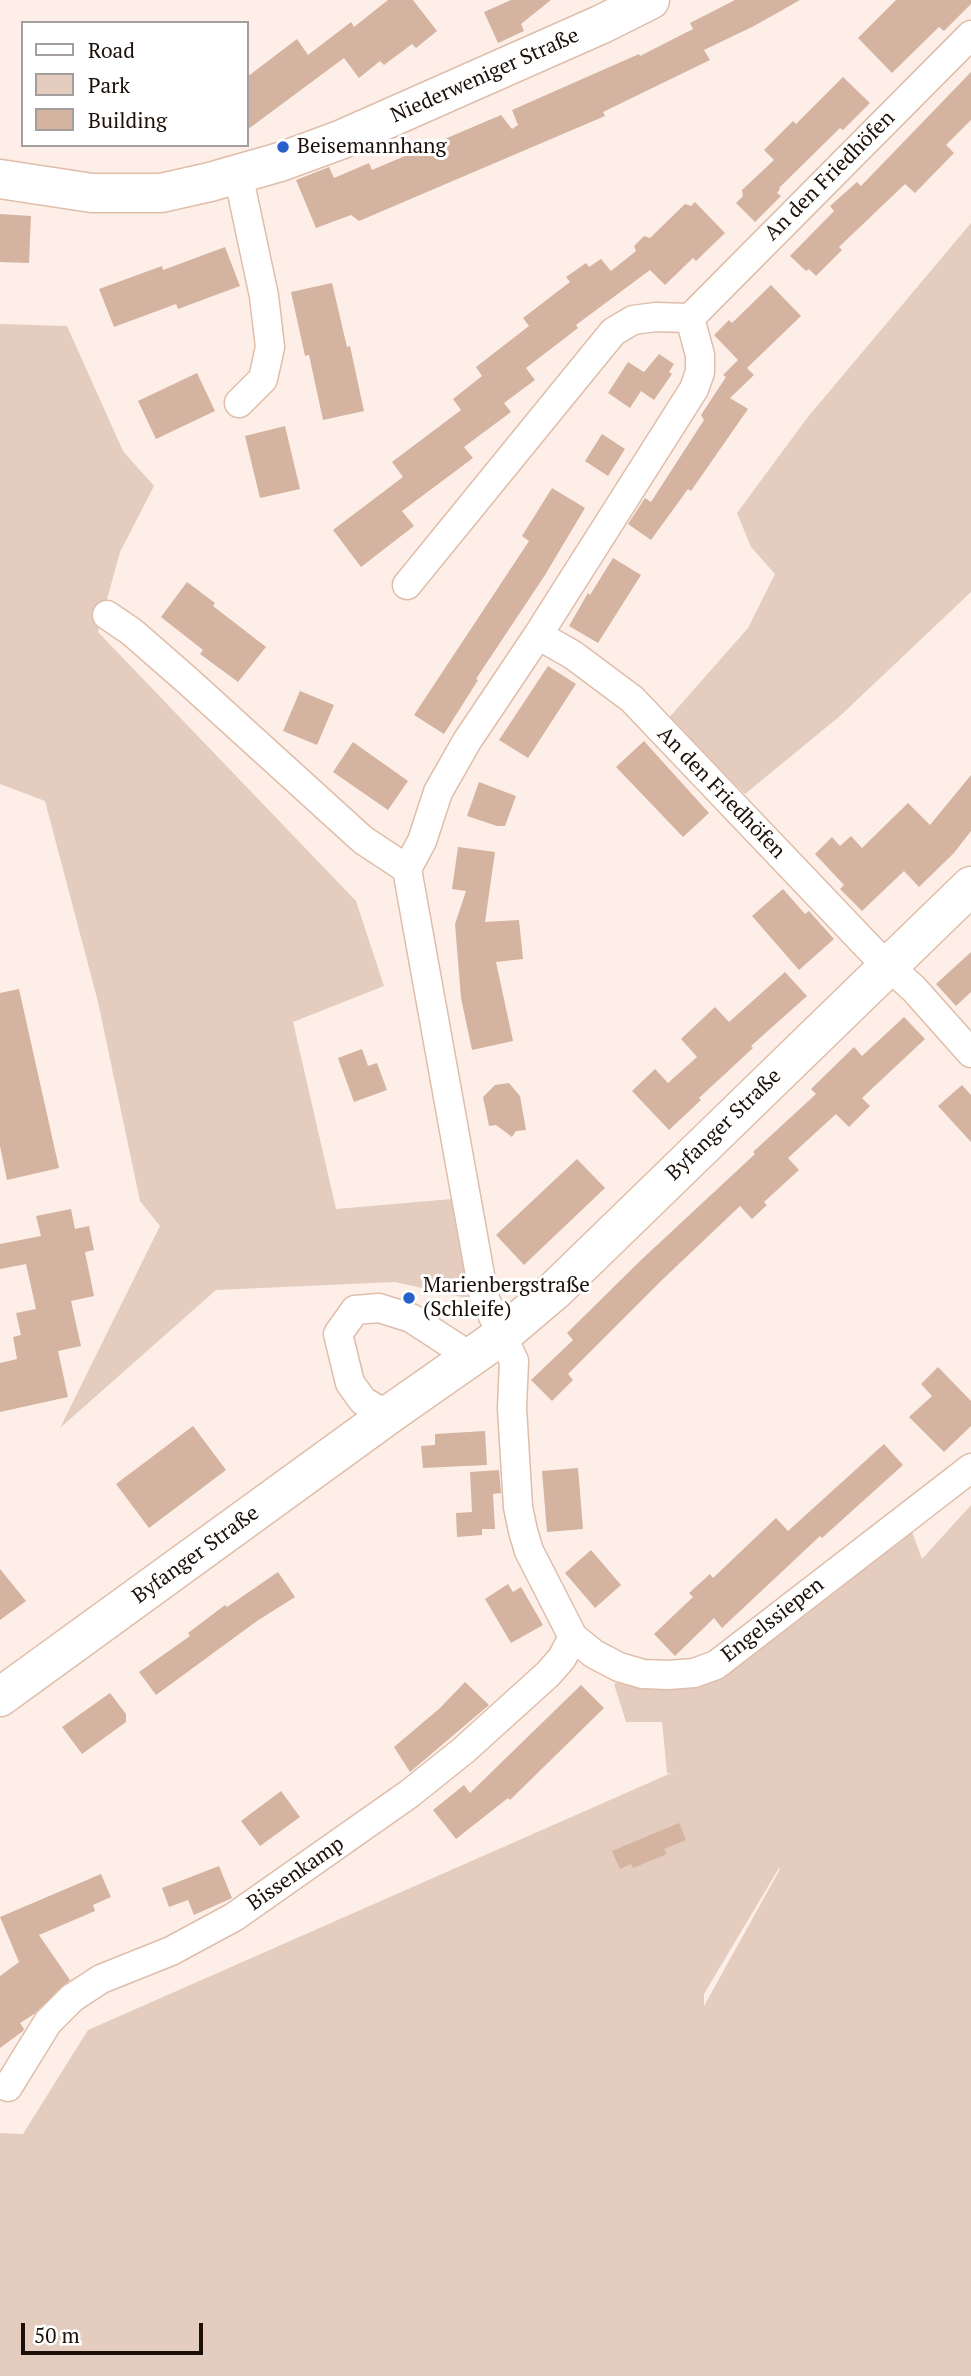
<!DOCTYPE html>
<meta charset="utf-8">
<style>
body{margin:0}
#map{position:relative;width:971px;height:2376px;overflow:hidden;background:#fdefe7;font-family:"PT Serif",serif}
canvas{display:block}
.legend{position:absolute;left:21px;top:21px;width:228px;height:126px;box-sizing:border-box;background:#fff;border:2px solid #a49f9d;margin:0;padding:9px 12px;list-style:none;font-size:21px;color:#1c1009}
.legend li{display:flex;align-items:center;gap:14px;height:35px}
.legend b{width:35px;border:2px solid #a49f9d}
.scale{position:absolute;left:21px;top:2323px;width:182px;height:32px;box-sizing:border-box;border:4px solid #1c1009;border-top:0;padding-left:9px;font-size:21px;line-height:24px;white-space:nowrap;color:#1c1009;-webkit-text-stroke:5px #fff;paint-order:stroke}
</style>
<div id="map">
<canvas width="971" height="2376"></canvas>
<ul class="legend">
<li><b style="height:9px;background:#fff"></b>Road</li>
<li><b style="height:19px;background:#e4ccbf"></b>Park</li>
<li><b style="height:19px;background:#d4b3a0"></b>Building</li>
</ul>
<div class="scale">50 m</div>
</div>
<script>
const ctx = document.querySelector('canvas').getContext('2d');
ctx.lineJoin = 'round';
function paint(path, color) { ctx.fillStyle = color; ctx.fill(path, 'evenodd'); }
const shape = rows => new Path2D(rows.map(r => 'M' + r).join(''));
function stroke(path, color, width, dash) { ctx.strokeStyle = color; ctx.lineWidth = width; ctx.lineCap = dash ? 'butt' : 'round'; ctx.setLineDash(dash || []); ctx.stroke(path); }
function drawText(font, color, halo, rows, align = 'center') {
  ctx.font = font + ' "PT Serif",serif'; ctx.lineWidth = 6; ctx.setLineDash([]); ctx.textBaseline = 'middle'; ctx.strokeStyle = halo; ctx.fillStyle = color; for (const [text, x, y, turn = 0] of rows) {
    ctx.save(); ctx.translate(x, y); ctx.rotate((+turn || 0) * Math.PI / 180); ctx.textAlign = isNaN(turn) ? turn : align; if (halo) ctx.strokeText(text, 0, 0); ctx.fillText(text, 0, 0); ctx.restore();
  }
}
const green = shape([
 [971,223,971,592,840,716,745,794,667,720,748,628,775,574,751,547,737,513,807,418],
 [0,324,67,326,123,451,154,486,120,552,98,632,356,901,384,986,293,1022,336,1209,452,1199,471,1299,395,1282,216,1290,60,1428,160,1226,140,1201,98,1002,45,801,0,784],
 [971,1505,971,2376,0,2376,0,2133,23,2134,88,2030,669,1774,676,1775,667,1773,662,1722,626,1722,614,1684,633,1676,725,1665,910,1526,922,1559],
 [779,1868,780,1869,704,2006,704,1994]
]);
const building = shape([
 [388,0,413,0,437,31,416,48,412,44,384,65,380,61,359,78,344,58,247,130,247,77,297,39,308,55,351,22,354,27],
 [511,0,551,0,521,24,524,31,498,43,484,12],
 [735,0,800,0,754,26,704,50,710,60,603,112,605,116,359,221,351,215,316,228,296,180,329,167,334,178,369,163,372,170,501,115,512,129,518,125,512,110,639,54,640,56,693,29,690,23],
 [896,0,971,0,971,4,944,31,939,27,892,73,858,38],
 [971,72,971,120,946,145,954,153,915,193,905,184,839,247,842,250,816,276,809,269,806,271,790,256,834,211,830,206,857,182,861,186],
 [843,77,870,103,843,130,840,128,779,188,780,189,777,193,781,196,755,222,736,203,743,196,742,190,774,160,764,150,793,121,796,124],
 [695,202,725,233,696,261,693,258,665,285,650,270,576,325,578,328,526,368,535,380,504,403,511,412,464,447,473,458,402,511,414,526,361,567,333,530,403,477,392,462,461,410,453,399,482,376,476,367,529,326,523,318,570,282,566,277,586,263,589,267,601,259,611,271,636,251,634,246,644,236,650,238,685,204,691,206],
 [0,214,31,216,29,263,0,262],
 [225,247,240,286,178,309,176,304,114,327,99,289,162,266,163,270],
 [332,283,347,347,350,346,364,411,323,420,309,355,305,356,291,292],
 [771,285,801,316,747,368,754,375,730,398,748,409,691,491,688,489,651,540,628,524,645,498,651,502,704,420,701,415,726,377,723,375,738,360,714,335,729,320,732,323],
 [659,354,674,364,669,372,672,374,654,400,641,391,630,408,608,393,628,362,644,372],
 [197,373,215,411,156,439,138,401],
 [285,426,300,489,260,498,245,436],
 [602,434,625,449,608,476,585,461],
 [552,488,585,508,545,575,476,679,478,680,444,734,414,715,529,541,522,536],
 [613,558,641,575,598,643,569,626,588,593,590,595],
 [187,582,215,603,213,606,266,647,238,682,200,654,203,650,161,617],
 [548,666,576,684,528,758,499,740],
 [300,691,334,705,317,745,283,731],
 [644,741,709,813,683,837,616,767],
 [353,742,408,781,388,810,333,772],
 [971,775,971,831,954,853,919,887,904,871,862,911,840,889,844,885,815,854,832,837,840,846,851,836,862,848,908,803,930,825],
 [479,782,516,796,505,826,497,826,467,816],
 [458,847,495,852,485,922,519,920,523,959,496,962,513,1041,472,1050,461,998,455,924,466,891,452,889],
 [783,889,805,914,809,911,834,939,799,970,752,916],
 [971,952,971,992,956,1006,936,984],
 [785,972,807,996,751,1046,753,1048,699,1098,701,1100,669,1130,632,1091,655,1069,668,1083,697,1057,681,1039,715,1007,729,1022],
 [19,989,59,1168,7,1180,0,1146,0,993],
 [904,1017,925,1039,862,1098,870,1106,849,1127,836,1114,788,1158,799,1170,764,1202,767,1205,752,1219,740,1206,662,1280,568,1374,573,1380,552,1401,531,1380,573,1340,567,1333,641,1260,755,1154,753,1152,816,1094,811,1089,854,1047,862,1056],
 [362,1049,368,1066,377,1063,387,1090,354,1102,338,1058],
 [509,1083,520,1096,526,1130,516,1131,512,1137,496,1125,489,1126,483,1097,495,1085],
 [962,1085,971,1095,971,1142,938,1106],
 [577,1159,605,1188,524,1265,496,1235],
 [71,1209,75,1229,89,1226,94,1250,85,1252,94,1296,71,1301,81,1346,58,1351,68,1397,0,1412,0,1363,17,1359,13,1337,21,1335,16,1313,36,1309,26,1264,0,1269,0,1244,41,1236,36,1216],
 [938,1367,971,1401,971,1426,944,1452,909,1417,932,1396,921,1384],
 [193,1426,226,1470,149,1528,116,1484],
 [485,1431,487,1465,423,1468,421,1446,435,1445,435,1434],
 [884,1444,903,1465,822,1538,820,1536,722,1628,714,1618,675,1656,654,1634,693,1597,689,1593,710,1574,713,1578,776,1518,788,1531],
 [578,1468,583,1529,547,1532,542,1471],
 [499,1470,501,1493,493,1494,495,1529,482,1529,482,1535,457,1537,456,1513,472,1512,470,1472],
 [591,1550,621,1585,595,1608,565,1573],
 [0,1569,26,1601,0,1620],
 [278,1572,295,1597,257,1621,156,1695,139,1672,190,1636,188,1633,225,1605,227,1607],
 [508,1584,513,1592,521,1587,543,1625,511,1643,485,1599],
 [465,1682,489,1705,410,1772,394,1747,440,1708],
 [581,1685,604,1708,510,1800,508,1798,456,1839,433,1810,464,1785,470,1793],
 [110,1693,126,1714,126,1722,82,1754,62,1727],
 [281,1791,300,1817,260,1846,241,1821],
 [679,1823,686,1840,664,1849,667,1854,633,1868,631,1864,620,1869,612,1851],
 [219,1866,232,1898,194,1915,188,1900,169,1907,162,1888],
 [101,1874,111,1897,93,1905,95,1911,39,1935,70,1980,34,2014,20,2023,24,2029,23,2031,0,2048,0,1976,19,1962,0,1917]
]);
const street = shape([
 [971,35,690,318,700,355,700,372,694,389,538,635,467,741,438,792,422,841,407,869,484,1297,514,1361,512,1408,518,1507,523,1531,529,1551,573,1637,594,1654,619,1667,643,1674,668,1675,694,1673,716,1665,971,1468],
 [238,174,264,296,270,347,263,379,239,403],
 [407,585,613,332,633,320,656,317,690,318],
 [107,615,132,632,188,681,363,840,407,869],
 [538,635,573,655,632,699,873,952,914,989,971,1053],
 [391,1413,375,1408,363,1401,350,1383,338,1334,355,1310,379,1308,411,1318,471,1357],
 [8,2087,48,2022,72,1998,101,1979,171,1951,234,1917,409,1794,464,1750,548,1674,562,1658,573,1637]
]);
const secondary = shape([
 [0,179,92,193,161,193,210,182,280,162,340,140,602,24,650,0],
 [0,1697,391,1413,501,1336,554,1291,971,886]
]);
const markers = [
 [283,147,7,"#2760cd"],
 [409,1298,7,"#2760cd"]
];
const streetNames = [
 ["Niederweniger Straße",485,76,-24],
 ["An den Friedhöfen",830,176,-45],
 ["An den Friedhöfen",721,793,46],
 ["Byfanger Straße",724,1125,-44],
 ["Byfanger Straße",196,1555,-36],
 ["Engelssiepen",773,1620,-38],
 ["Bissenkamp",296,1874,-35]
];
const poiNames = [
 ["Beisemannhang",297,147],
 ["Marienbergstraße",423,1286],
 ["(Schleife)",423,1310]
];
paint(green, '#e4ccbf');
paint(building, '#d4b3a0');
stroke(street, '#dfbdaa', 31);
stroke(secondary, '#dfbdaa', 41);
stroke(street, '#fff', 28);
stroke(secondary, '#fff', 38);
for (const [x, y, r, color] of markers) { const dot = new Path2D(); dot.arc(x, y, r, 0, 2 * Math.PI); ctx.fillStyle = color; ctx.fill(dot); stroke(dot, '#fff', 2.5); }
drawText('21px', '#1c1009', '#fff', streetNames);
drawText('21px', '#1c1009', '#fff', poiNames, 'left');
</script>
